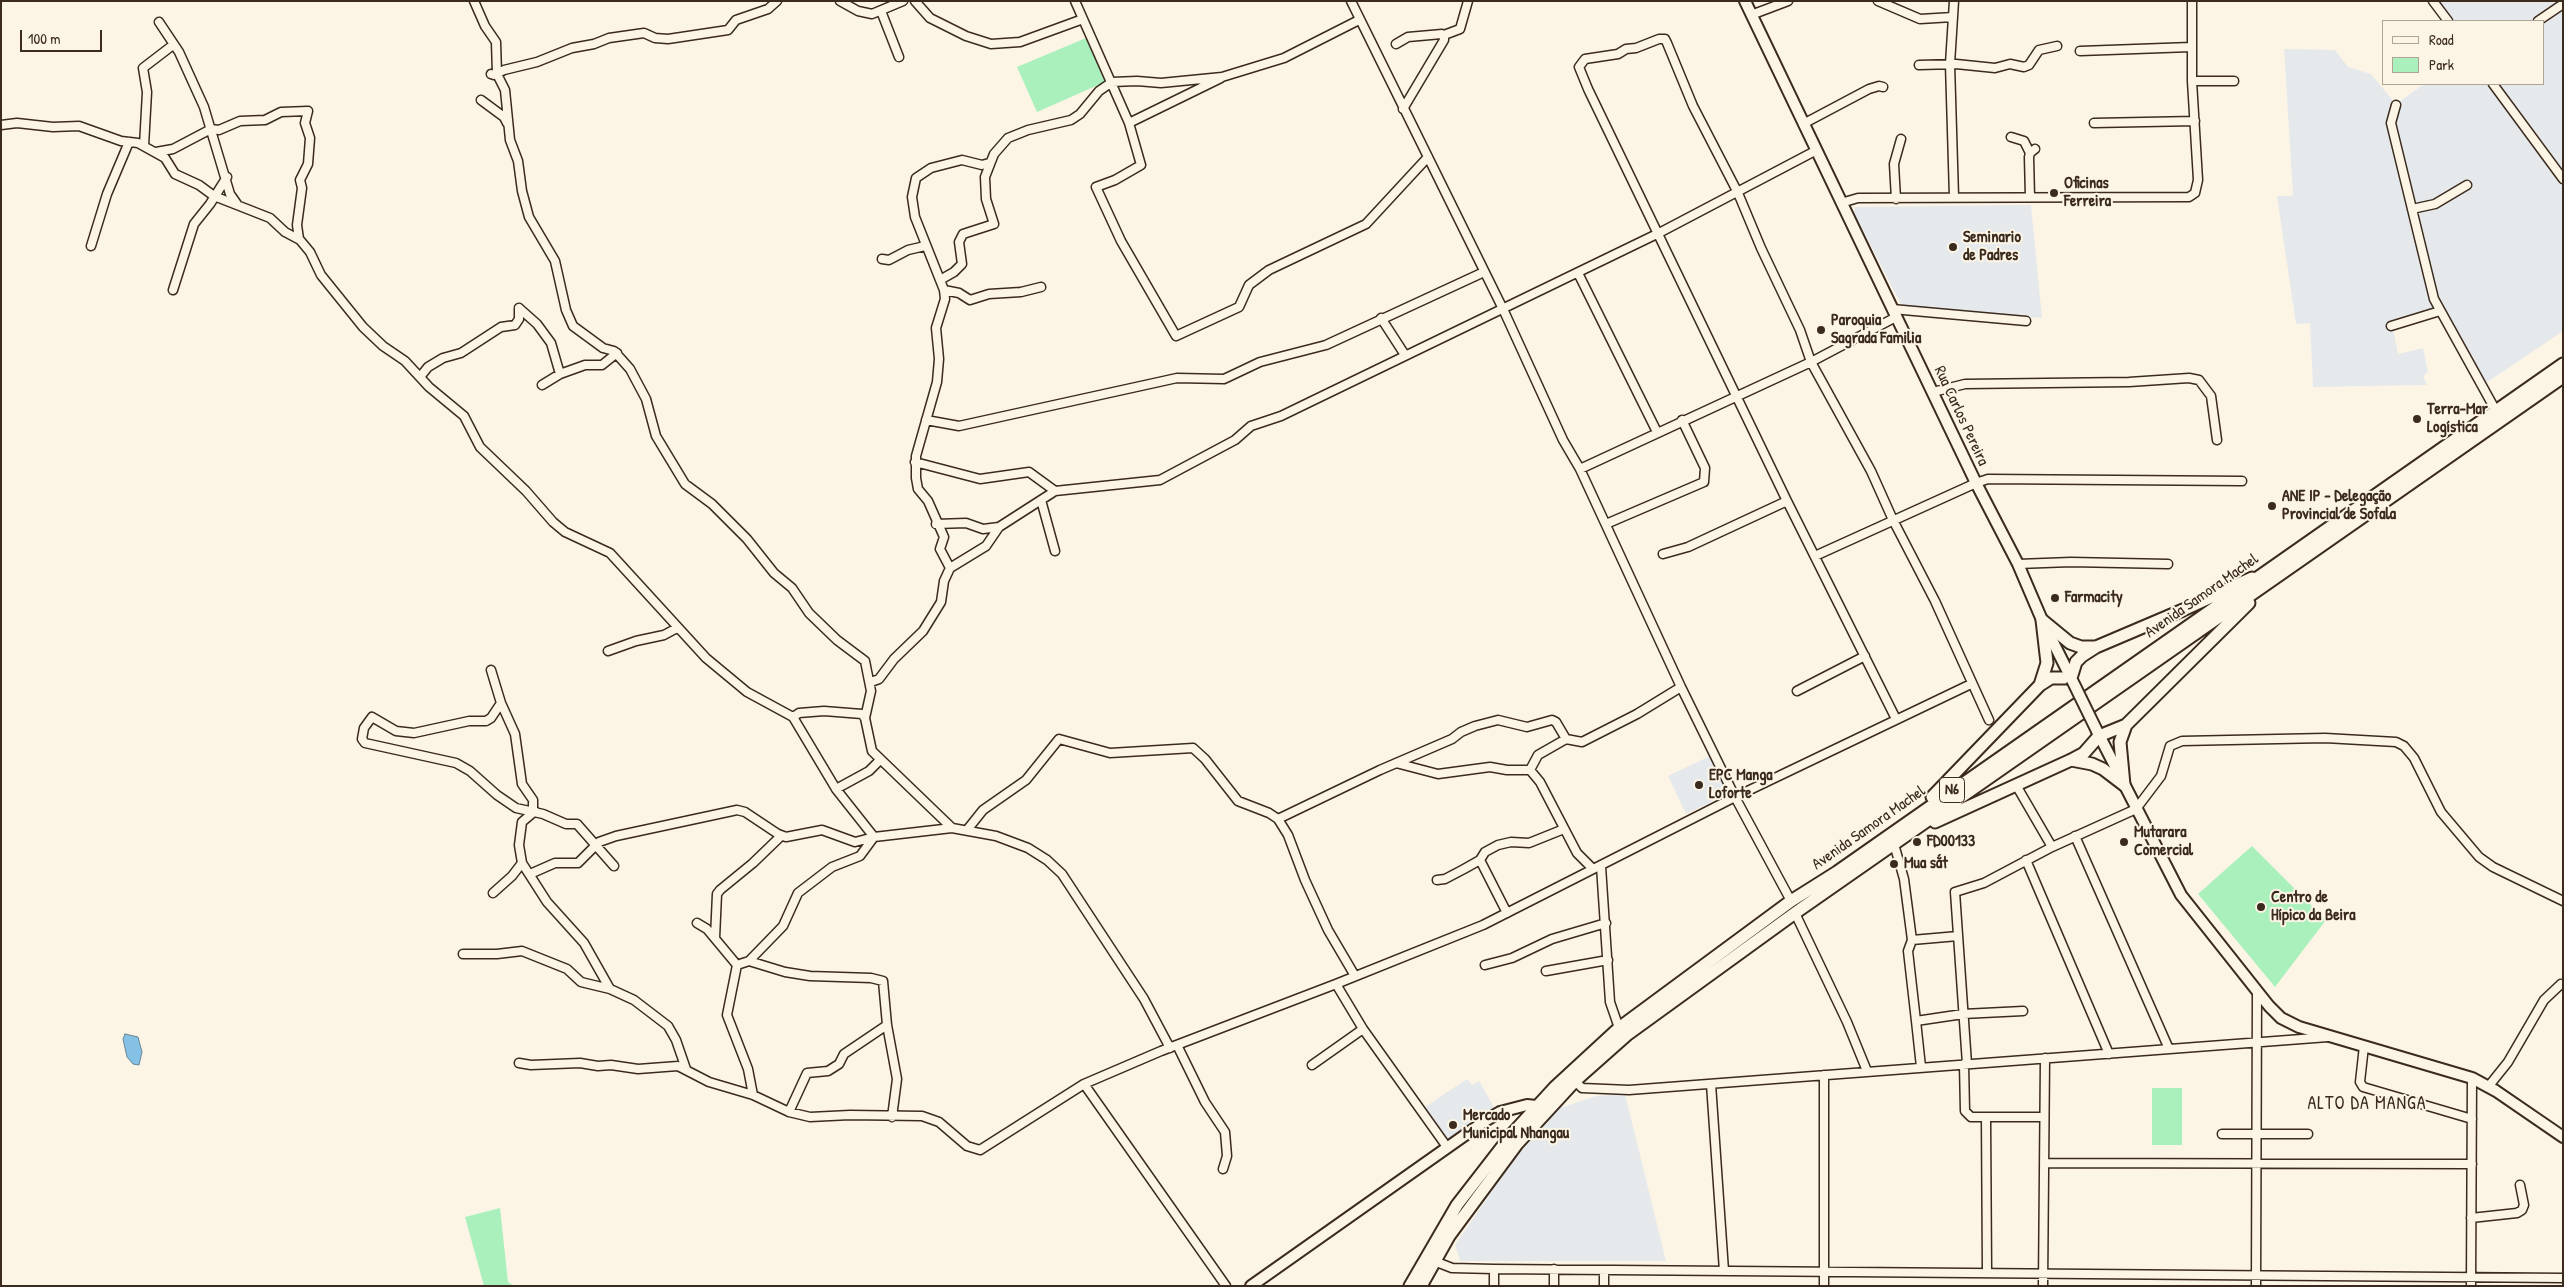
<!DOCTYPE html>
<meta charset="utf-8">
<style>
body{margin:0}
#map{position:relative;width:2564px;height:1287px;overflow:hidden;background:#fcf5e5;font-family:"Patrick Hand",sans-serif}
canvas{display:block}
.frame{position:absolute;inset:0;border:2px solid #3b2a1e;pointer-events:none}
.legend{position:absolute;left:2382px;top:20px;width:162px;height:65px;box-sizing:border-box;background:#fcf5e5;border:1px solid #afa495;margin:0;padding:6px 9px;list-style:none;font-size:15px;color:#3b2a1e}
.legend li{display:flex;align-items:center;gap:10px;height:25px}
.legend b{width:25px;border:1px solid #afa495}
.scale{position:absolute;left:20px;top:30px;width:82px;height:22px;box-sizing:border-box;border:2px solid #3b2a1e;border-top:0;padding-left:6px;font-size:15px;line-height:18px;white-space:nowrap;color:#3b2a1e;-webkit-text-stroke:4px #fcf5e5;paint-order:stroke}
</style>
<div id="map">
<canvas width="2564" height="1287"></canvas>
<div class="frame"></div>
<ul class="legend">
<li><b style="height:6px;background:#fcf5e5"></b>Road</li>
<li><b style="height:14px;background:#aaf0bc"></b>Park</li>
</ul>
<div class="scale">100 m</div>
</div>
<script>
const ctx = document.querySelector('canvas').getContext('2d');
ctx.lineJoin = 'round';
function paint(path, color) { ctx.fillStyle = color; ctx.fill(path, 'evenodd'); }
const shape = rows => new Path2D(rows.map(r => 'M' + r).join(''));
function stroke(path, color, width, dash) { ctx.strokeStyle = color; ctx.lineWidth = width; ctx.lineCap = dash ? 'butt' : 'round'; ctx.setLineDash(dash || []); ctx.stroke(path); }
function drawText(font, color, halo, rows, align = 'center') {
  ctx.font = font + ' "Patrick Hand",sans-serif'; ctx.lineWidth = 4; ctx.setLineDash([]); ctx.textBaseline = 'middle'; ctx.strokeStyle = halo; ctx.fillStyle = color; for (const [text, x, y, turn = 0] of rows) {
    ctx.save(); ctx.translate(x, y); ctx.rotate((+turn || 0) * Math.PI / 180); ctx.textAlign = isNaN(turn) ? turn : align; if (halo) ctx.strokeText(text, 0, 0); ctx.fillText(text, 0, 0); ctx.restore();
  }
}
const built = shape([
 [2427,1,2563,1,2563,331,2486,383,2443,309,2392,323,2398,354,2423,348,2428,372,2423,376,2427,385,2313,387,2310,323,2296,324,2277,196,2293,196,2284,49,2335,50,2348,67,2371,74,2396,104,2424,84,2543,84,2543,21,2442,21],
 [2031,205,2042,318,1903,308,1854,213,1855,207],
 [1712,755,1730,793,1686,814,1668,776],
 [1467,1079,1472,1085,1479,1081,1495,1109,1446,1142,1425,1107],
 [1625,1094,1666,1261,1460,1261,1455,1245,1513,1160,1560,1108,1596,1096]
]);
const green = shape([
 [1086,38,1105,82,1037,112,1017,67],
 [2252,846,2326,920,2275,987,2198,894],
 [2152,1088,2182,1088,2182,1145,2152,1145],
 [500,1208,508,1282,514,1286,484,1286,465,1217]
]);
const water = shape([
 [125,1034,138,1037,142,1052,139,1065,133,1064,127,1057,123,1039,125,1034]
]);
const minor = shape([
 [474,1,485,26,496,42,497,74,505,90,510,140,518,161,522,191,529,217,555,261,566,310,573,326,603,348,614,351,630,369,646,399,656,436,685,484,712,504,747,539,774,573,792,588,809,613,837,640,865,661,871,691,865,718],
 [840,1,858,11,872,14,903,1],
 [915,1,930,18,966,36,991,44,1020,42,1083,19],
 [1075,1,1129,123,1221,78],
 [1351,1,1503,309,1563,440,1580,469,1681,687,1735,797,1791,901],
 [1878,1,1920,19,1953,17],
 [1954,1,1950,64,1954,197],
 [2433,1,2448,21],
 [881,11,899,57],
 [1751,15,1788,1],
 [2538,21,2563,4],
 [159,22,179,52,204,107,230,194,237,204],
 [1444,35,1460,29,1468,1],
 [1396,44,1408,37,1442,34,1444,35,1444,40,1403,109],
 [2080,51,2191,47],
 [1919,65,1956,64,1995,68,2010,64,2024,67,2029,65,2039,50,2057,46],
 [491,74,494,75,504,70,537,62,572,48,594,44,609,38,644,33,655,38,668,39,728,30,736,20,768,9,777,1],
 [2192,81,2234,81],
 [2493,84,2563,179],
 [481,100,504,117,507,123],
 [2396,105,2391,123,2434,299,2496,411],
 [1129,123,1141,165,1115,180,1096,187,1121,241,1176,336,1239,307,1249,285,1269,270,1366,224,1428,157],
 [2094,123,2195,121],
 [1803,124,1869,89,1879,86,1883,87],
 [1,125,17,123,53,127,79,126,121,141,138,143,165,158,175,174,199,185,214,196,270,218,285,232,300,240,310,252,321,275,363,327,383,346,405,361,429,387,464,416,480,447,526,491,553,522,565,532,610,553,706,658,747,692,793,717,836,789,874,837],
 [2011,137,2024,141,2030,153],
 [144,146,147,92,143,68,173,45],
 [156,152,173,149,211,129,219,130,240,121,265,120,281,112,308,111,305,123,310,138,308,164,300,180,302,188,297,225,299,239],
 [2030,197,2029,157,2030,153,2035,149],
 [1896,199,1894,164,1901,139],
 [1841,203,1858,198,2189,197,2195,193,2198,180,2192,81,2192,1],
 [2412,209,2435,204,2467,185],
 [91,246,107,194,129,142],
 [882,259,889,260,908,250,925,246],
 [1578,273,1657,432],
 [940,280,954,272,962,264,959,242,963,234,994,224,986,199,985,177,994,154,1008,138,1028,130,1071,120,1080,114,1099,91,1112,82,1137,81,1161,83,1222,77,1284,58,1359,20],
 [173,290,194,224,210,204,227,177],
 [944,290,959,293,970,300,989,294,1021,292,1041,287],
 [519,308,537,324,551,343,560,374],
 [1892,309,2026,321],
 [1381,318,1405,355],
 [2391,326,2440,311],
 [420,377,428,367,443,358,461,353,501,327,515,325,519,319,519,308],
 [542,385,560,374,585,365,602,365,617,353],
 [1933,392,1965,384,2129,382,2189,378,2199,380,2211,396,2217,440],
 [926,420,959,426,1177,378,1224,379,1260,362,1326,345,1484,272],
 [915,462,980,479,1029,472,1055,491],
 [1580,469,1811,362,1896,317],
 [1041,500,1055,551],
 [936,524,966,523,983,529,999,527],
 [1606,524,1704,482,1705,468,1682,420],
 [1663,554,1688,547,1787,501],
 [1815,556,1976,483,1988,479,2242,481],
 [2018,564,2071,562,2168,564],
 [950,568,940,549,944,537,928,501,918,489,916,478,916,456,937,382,939,359,936,328,945,299,944,290,915,217,912,197,916,178,931,168,962,160,982,165,989,163],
 [608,651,636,641,664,635,677,628],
 [491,670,501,703,515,734,522,784,533,800,533,811],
 [871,682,879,679,894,659,923,631,941,602,944,581,950,568,986,546,999,527,1055,491,1160,480,1235,440,1251,426,1281,416,1659,233,1815,151],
 [1797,691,1865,656],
 [501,703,491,718,486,721,469,721,414,733,396,731,372,717,364,728,362,739,365,743,456,763,470,771,497,795,516,808,543,814,566,824,577,824,614,866],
 [793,717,799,713,824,711,862,714,865,718,872,751,952,828],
 [1896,719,1787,501,1588,89,1579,67,1585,59,1618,54,1626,49,1636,48,1659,39,1665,39,1667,43,1693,106,1738,193,1761,248,1800,330,1811,362,1871,471,1893,520,1935,601,1989,720],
 [1396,763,1438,774,1490,767,1507,770,1530,770,1540,782,1577,853,1593,869],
 [1530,770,1538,755,1566,739],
 [2016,785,2052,847],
 [836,789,869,771,880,760],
 [535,811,522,822,519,845,522,863,547,902,584,943,610,989],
 [1278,819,1380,770,1452,739,1461,732,1475,726,1498,720,1527,727,1552,720,1556,722,1566,739,1582,742,1637,714,1681,687],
 [967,830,983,810,1026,780,1059,739,1110,753,1193,748,1205,759,1238,801,1269,813,1278,819,1288,835,1305,880,1328,930,1355,976],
 [2075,836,2169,1049],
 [1894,844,1904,879,1912,940,1958,936],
 [1480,860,1507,913],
 [2026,860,2109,1054],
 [1601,866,1610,1002,1619,1028],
 [530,874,555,863,578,863,599,842,616,836,737,810,745,812,778,834,786,837,822,830,855,842,874,837,952,828,996,836,1028,848,1047,860,1062,874,1144,999,1170,1048],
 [1437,880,1445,879,1464,869,1480,860,1485,852,1498,845,1511,842,1529,843,1564,829],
 [493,893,512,876,522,863],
 [1795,913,1847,1022,1867,1071],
 [697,923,707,929,737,965,727,1015,748,1069,753,1095],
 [715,938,717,894,720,890,753,863,781,836],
 [1912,940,1908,951,1916,1021],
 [463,954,497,954,522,951,567,969,581,982,610,989,634,1000,668,1026,676,1040,686,1069],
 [749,961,783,926,798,893,832,867,860,856,874,837],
 [737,965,749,961,785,972,810,976,871,978,883,981,887,1025,897,1079,892,1117],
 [1485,965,1512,958,1552,939,1606,923],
 [1546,971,1608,960],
 [1336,984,1363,1029,1447,1147],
 [1177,1045,1205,1102,1225,1132,1227,1156,1223,1169],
 [2364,1046,2360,1082,2363,1087,2472,1119],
 [519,1063,531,1065,580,1063,598,1066,611,1065,638,1069,678,1066,709,1082,753,1095,789,1112,810,1117,850,1115,922,1116,939,1122,967,1146,980,1150,1084,1084,1161,1051,1336,984,1483,925,1735,797,1971,684],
 [1964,1064,1965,1111,1971,1117,2044,1117],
 [1967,1064,1955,892,1984,883,2052,847,2136,809,2161,776,2170,746,2182,741,2325,738,2396,742,2404,746,2414,758,2441,812,2479,857,2493,867,2563,901],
 [1312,1065,1363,1029],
 [1921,1067,1916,1021,1963,1014,2023,1011],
 [1824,1075,1824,1286],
 [1575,1081,1582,1088,1629,1090,2328,1037],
 [1084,1084,1226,1286],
 [1711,1084,1724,1271],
 [2488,1087,2508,1062,2544,1000,2561,984],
 [789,1112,807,1073,828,1071,839,1064,844,1054,887,1025],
 [1986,1117,1987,1272],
 [2222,1134,2308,1134],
 [2044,1163,2472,1164],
 [2471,1218,2517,1213,2522,1210,2524,1205,2520,1185],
 [1434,1261,1452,1268,1494,1269,2563,1278],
 [1494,1269,1494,1286],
 [1554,1269,1554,1286],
 [1604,1270,1604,1286],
 [2043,1286,2045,1058],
 [2256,1286,2257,991],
 [2471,1286,2472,1078]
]);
const major = shape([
 [1745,1,1976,483,2018,564,2042,620,2072,680],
 [2097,731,2181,895,2269,1006,2281,1018,2299,1027,2472,1078,2496,1091,2563,1137],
 [1251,1286,1485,1121,1500,1112,1527,1105,1536,1106]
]);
const highway = shape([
 [2042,620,2070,643,2081,647,2095,647],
 [2040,685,2047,663,2042,620],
 [2071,760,2092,764,2103,769,2124,785],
 [2124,785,2120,742,2126,725],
 [1932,797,2040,685,2051,678,2071,678,2076,662,2082,656,2096,647,2183,610,2252,578],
 [1935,822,2071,760,2084,753,2099,736,2126,725,2249,603],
 [1410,1286,1457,1205,1512,1134,1555,1087,1619,1028,1791,901,1837,872,2563,364],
 [1421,1286,1449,1236,1517,1144,1575,1081,1628,1034,1795,913,2563,377]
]);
const majorBridge = shape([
 [2072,680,2097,731]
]);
const markers = [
 [2054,193,5,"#3b2a1e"],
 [1953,247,5,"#3b2a1e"],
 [1821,330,5,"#3b2a1e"],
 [2417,419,5,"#3b2a1e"],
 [2272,506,5,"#3b2a1e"],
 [2055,598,5,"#3b2a1e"],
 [1699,785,5,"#3b2a1e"],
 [1917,842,5,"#3b2a1e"],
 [2124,842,5,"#3b2a1e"],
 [1894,864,5,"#3b2a1e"],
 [2261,907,5,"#3b2a1e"],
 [1453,1125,5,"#3b2a1e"]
];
const shields = [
 [1952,790,25]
];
const shieldNames = [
 ["N6",1952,790]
];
const poiNames = [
 ["Oficinas",2064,184],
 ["Ferreira",2064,202],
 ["Seminario",1963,238],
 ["de Padres",1963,256],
 ["Paroquia",1831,321],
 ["Sagrada Familia",1831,339],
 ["Terra-Mar",2427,410],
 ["Logística",2427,428],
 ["ANE IP - Delegação",2282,497],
 ["Provincial de Sofala",2282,515],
 ["Farmacity",2065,598],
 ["EPC Manga",1709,776],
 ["Loforte",1709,794],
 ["Mutarara",2134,833],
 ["Comercial",2134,851],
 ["FD00133",1927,842],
 ["Mua sắt",1904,864],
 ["Centro de",2271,898],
 ["Hípico da Beira",2271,916],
 ["Mercado",1463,1116],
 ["Municipal Nhangau",1463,1134]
];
const streetNames = [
 ["Rua Carlos Pereira",1961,416,65],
 ["Avenida Samora Machel",2202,596,-35],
 ["Avenida Samora Machel",1869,828,-35]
];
const neighbourhoodNames = [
 ["ALTO DA MANGA",2367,1104]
];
paint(built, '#e6e9ec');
paint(green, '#aaf0bc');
paint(water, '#85c1e4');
stroke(water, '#678595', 1);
stroke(minor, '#3b2a1e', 11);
stroke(major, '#3b2a1e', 14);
stroke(highway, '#3b2a1e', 15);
stroke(minor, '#fcf5e5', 8);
stroke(major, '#fcf5e5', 10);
stroke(highway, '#fcf5e5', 11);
stroke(majorBridge, '#3b2a1e', 14, []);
stroke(majorBridge, '#fcf5e5', 10);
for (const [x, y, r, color] of markers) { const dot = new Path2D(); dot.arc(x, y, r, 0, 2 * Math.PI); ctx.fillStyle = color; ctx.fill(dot); stroke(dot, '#fcf5e5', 2); }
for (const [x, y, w] of shields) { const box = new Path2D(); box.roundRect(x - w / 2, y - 12.5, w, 25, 4); ctx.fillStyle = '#fcf5e5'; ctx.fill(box); stroke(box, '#3b2a1e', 1); }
drawText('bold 15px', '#3b2a1e', null, shieldNames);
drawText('bold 16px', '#3b2a1e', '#fcf5e5', poiNames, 'left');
drawText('16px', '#3b2a1e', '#fcf5e5', streetNames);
ctx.letterSpacing = '1px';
drawText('18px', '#3b2a1e', '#fcf5e5', neighbourhoodNames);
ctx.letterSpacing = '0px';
</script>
